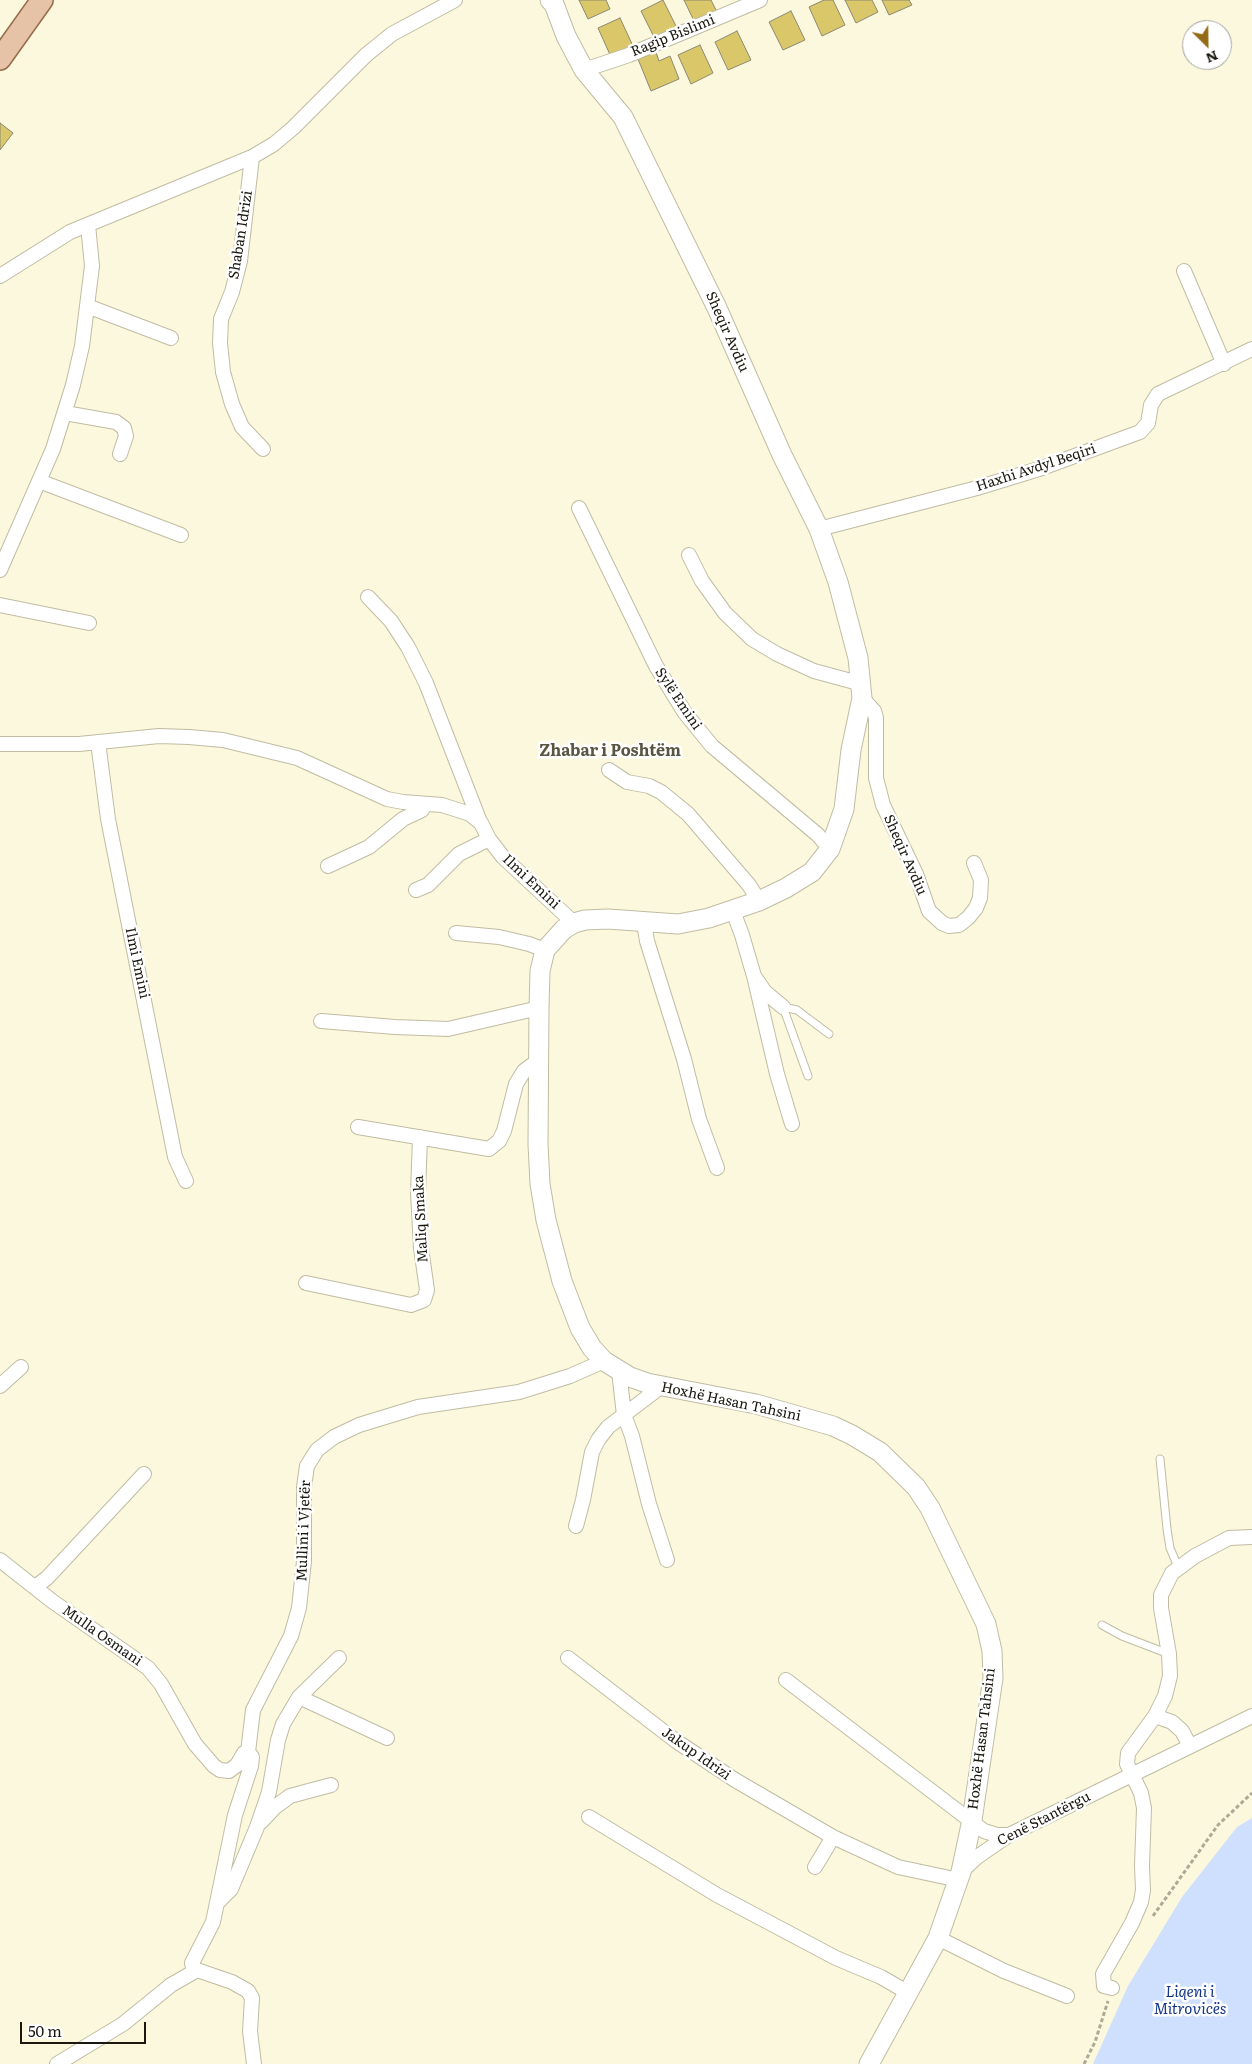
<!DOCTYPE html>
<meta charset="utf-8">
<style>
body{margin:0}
#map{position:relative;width:1252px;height:2064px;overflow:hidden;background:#fcf8de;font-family:Literata,serif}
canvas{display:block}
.north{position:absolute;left:1182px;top:20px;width:50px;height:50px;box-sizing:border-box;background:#fff;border:1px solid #a3a29f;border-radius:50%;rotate:157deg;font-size:14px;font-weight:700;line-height:20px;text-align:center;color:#19170e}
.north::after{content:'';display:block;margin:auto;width:18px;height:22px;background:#936b14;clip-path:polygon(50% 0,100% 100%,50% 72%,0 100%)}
.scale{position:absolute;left:20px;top:2022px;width:126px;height:22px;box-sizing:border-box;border:2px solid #19170e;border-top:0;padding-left:6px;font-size:15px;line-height:18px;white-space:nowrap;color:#19170e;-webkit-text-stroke:4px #fff;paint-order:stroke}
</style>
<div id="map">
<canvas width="1252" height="2064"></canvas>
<div class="north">N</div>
<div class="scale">50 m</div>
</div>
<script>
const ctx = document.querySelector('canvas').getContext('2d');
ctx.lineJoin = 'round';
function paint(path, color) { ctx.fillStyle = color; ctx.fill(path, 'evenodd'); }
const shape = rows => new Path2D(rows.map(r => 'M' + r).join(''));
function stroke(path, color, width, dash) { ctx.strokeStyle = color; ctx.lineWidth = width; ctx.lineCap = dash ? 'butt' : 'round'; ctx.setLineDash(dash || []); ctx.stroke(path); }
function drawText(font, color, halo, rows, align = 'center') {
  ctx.font = font + ' Literata,serif'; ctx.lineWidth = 5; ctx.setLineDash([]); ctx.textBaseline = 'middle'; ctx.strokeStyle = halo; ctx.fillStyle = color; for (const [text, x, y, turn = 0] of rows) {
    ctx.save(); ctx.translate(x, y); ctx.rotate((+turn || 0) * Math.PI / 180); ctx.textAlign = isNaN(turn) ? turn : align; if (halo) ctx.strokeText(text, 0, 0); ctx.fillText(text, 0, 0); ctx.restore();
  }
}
const water = shape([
 [1252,1818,1252,2064,1093,2064,1128,1986,1182,1897,1237,1827]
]);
const building = shape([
 [579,0,606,0,610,9,588,19,579,0],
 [663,0,677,28,655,39,641,11,663,0],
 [684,0,711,0,717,12,695,23,684,0],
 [824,0,833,0,845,25,822,36,809,7,824,0],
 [845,0,872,0,878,12,856,23,845,0],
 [882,0,909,0,912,5,889,15,882,0],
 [791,11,805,40,783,50,769,22,791,11],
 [620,18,633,46,611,57,598,28,620,18],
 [737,31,751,60,728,70,715,42,737,31],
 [700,45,713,73,691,84,678,55,700,45],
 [656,52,659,61,670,56,679,79,651,91,638,59,656,52],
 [0,123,13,133,0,150,0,123]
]);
const path = shape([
 [1153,1916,1218,1825,1252,1793],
 [1084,2064,1095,2042,1108,2001]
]);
const lane = shape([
 [783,1007,808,1076],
 [783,1007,797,1010,829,1034],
 [1160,1459,1167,1529,1170,1548,1178,1567],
 [1102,1625,1122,1636,1169,1654]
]);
const street = shape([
 [584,70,629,55,760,0],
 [252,157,240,261,232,292,221,319,220,343,223,372,232,404,242,427,263,449],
 [1184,271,1224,364],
 [0,276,70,232,252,157,274,144,293,128,366,55,392,34,455,0],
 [87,306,171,338],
 [65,413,116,422,124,428,126,436,120,454],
 [39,481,181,535],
 [579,508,656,666,685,713,712,746,818,835,830,849],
 [819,529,977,488,1042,468,1140,432,1148,423,1151,405,1158,394,1252,349],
 [689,555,702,581,725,613,752,639,777,654,814,671,862,684],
 [0,570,53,449,73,385,82,346,92,266,88,225],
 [368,597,391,621,408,647,426,683,480,822],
 [0,605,89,623],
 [862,698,874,711,876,718,876,778,883,805,916,874,929,911,942,923,949,926,959,925,968,918,976,908,980,898,981,880,974,863],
 [98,742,108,819,175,1157,186,1181],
 [0,744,79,744,159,736,189,737,223,740,297,758,387,799,403,802,442,805,470,814,481,823,489,839,503,857,574,923],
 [609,770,627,782,649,786,661,792,688,814,749,885,759,901],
 [328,866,369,847,403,819,422,810,425,805],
 [416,890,428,885,459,854,489,839],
 [733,911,742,935,754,976,765,992,783,1007],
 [644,923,647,941,684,1059,699,1119,717,1168],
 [456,933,499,937,529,944,545,950],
 [754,976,777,1074,792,1124],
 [321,1021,395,1027,448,1029,539,1008],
 [358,1127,489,1149,499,1141,504,1131,516,1084,524,1071,532,1065,539,1064],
 [306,1283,411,1305,424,1300,427,1290,421,1248,418,1193,420,1137],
 [619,1371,624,1415,632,1436,649,1504,667,1560],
 [0,1386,21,1367],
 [576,1526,583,1500,592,1452,598,1440,608,1427,662,1386],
 [0,1560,52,1601,148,1668,161,1684,195,1744,214,1766,220,1770,229,1771,237,1765,244,1753,248,1752],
 [35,1587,47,1578,144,1474],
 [568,1658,676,1741,735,1780,833,1837,898,1867,959,1880],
 [786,1680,984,1831,997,1835,1009,1835],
 [299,1697,387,1738],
 [1155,1716,1172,1722,1182,1731,1190,1746],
 [589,1817,717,1895,836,1958,881,1977,907,1992],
 [261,1822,275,1807,290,1796,331,1785],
 [815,1867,833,1837],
 [961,1872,977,1857,1009,1835,1252,1716],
 [218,1902,231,1889,257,1827,269,1792,278,1740,283,1724,299,1697,339,1658],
 [938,1938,1004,1971,1067,1996],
 [1112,1988,1104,1986,1103,1974,1132,1923,1141,1902,1143,1890,1142,1866,1144,1808,1141,1793,1127,1764,1128,1753,1155,1716,1165,1696,1170,1676,1169,1654,1161,1608,1161,1595,1172,1573,1195,1556,1229,1538,1252,1537],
 [57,2064,123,2024,171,1985,197,1970],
 [254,2064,250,2031,252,1998,248,1991,232,1982,197,1970,193,1967,192,1963,213,1922,235,1815,251,1766,252,1757,248,1752,253,1710,291,1636,299,1608,304,1561,304,1487,307,1466,317,1450,334,1437,359,1425,418,1407,519,1392,570,1376,604,1361]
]);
const secondary = shape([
 [550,0,554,4,566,36,584,70,623,117,717,308,782,455,819,529,838,582,858,658,862,698,851,750,844,809,830,849,812,872,786,888,759,901,709,918,678,924,608,919,585,920,574,923,564,929,545,950,540,971,539,1008,538,1144,540,1184,546,1220,562,1281,580,1328,592,1348,604,1361,630,1377,647,1383,756,1404,833,1426,852,1435,880,1452,916,1487,930,1508,986,1624,992,1651,993,1678,972,1820,961,1872,938,1938,869,2064]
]);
const primary = shape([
 [0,59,42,0]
]);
const streetNames = [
 ["Ragip Bislimi",673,36,-22],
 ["Shaban Idrizi",241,235,-81],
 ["Sheqir Avdiu",727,332,66],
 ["Haxhi Avdyl Beqiri",1036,468,-18],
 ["Sylë Emini",678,699,56],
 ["Sheqir Avdiu",905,855,66],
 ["Ilmi Emini",531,882,43],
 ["Ilmi Emini",137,963,78],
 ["Maliq Smaka",421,1219,-93],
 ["Hoxhë Hasan Tahsini",731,1402,12],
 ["Mullini i Vjetër",304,1531,-88],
 ["Mulla Osmani",102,1636,35],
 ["Hoxhë Hasan Tahsini",982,1739,-83],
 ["Jakup Idrizi",696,1754,35],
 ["Cenë Stantërgu",1044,1819,-27]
];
const waterNames = [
 ["Liqeni i",1190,1993],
 ["Mitrovicës",1190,2010]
];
const quarterNames = [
 ["Zhabar i Poshtëm",610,751]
];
paint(water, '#cfe0ff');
paint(building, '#d9c76a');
stroke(building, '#8c8871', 1);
stroke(lane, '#c0bca3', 9);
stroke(street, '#c0bca3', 16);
stroke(secondary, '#c0bca3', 21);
stroke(primary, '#946c4a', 24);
stroke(path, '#aca995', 3, [4, 2.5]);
stroke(lane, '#fff', 7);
stroke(street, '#fff', 14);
stroke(secondary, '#fff', 19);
stroke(primary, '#e6c2a6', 21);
drawText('14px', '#19170e', '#fff', streetNames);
drawText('italic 15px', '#13368a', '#fff', waterNames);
drawText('bold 16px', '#595540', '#fff', quarterNames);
</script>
